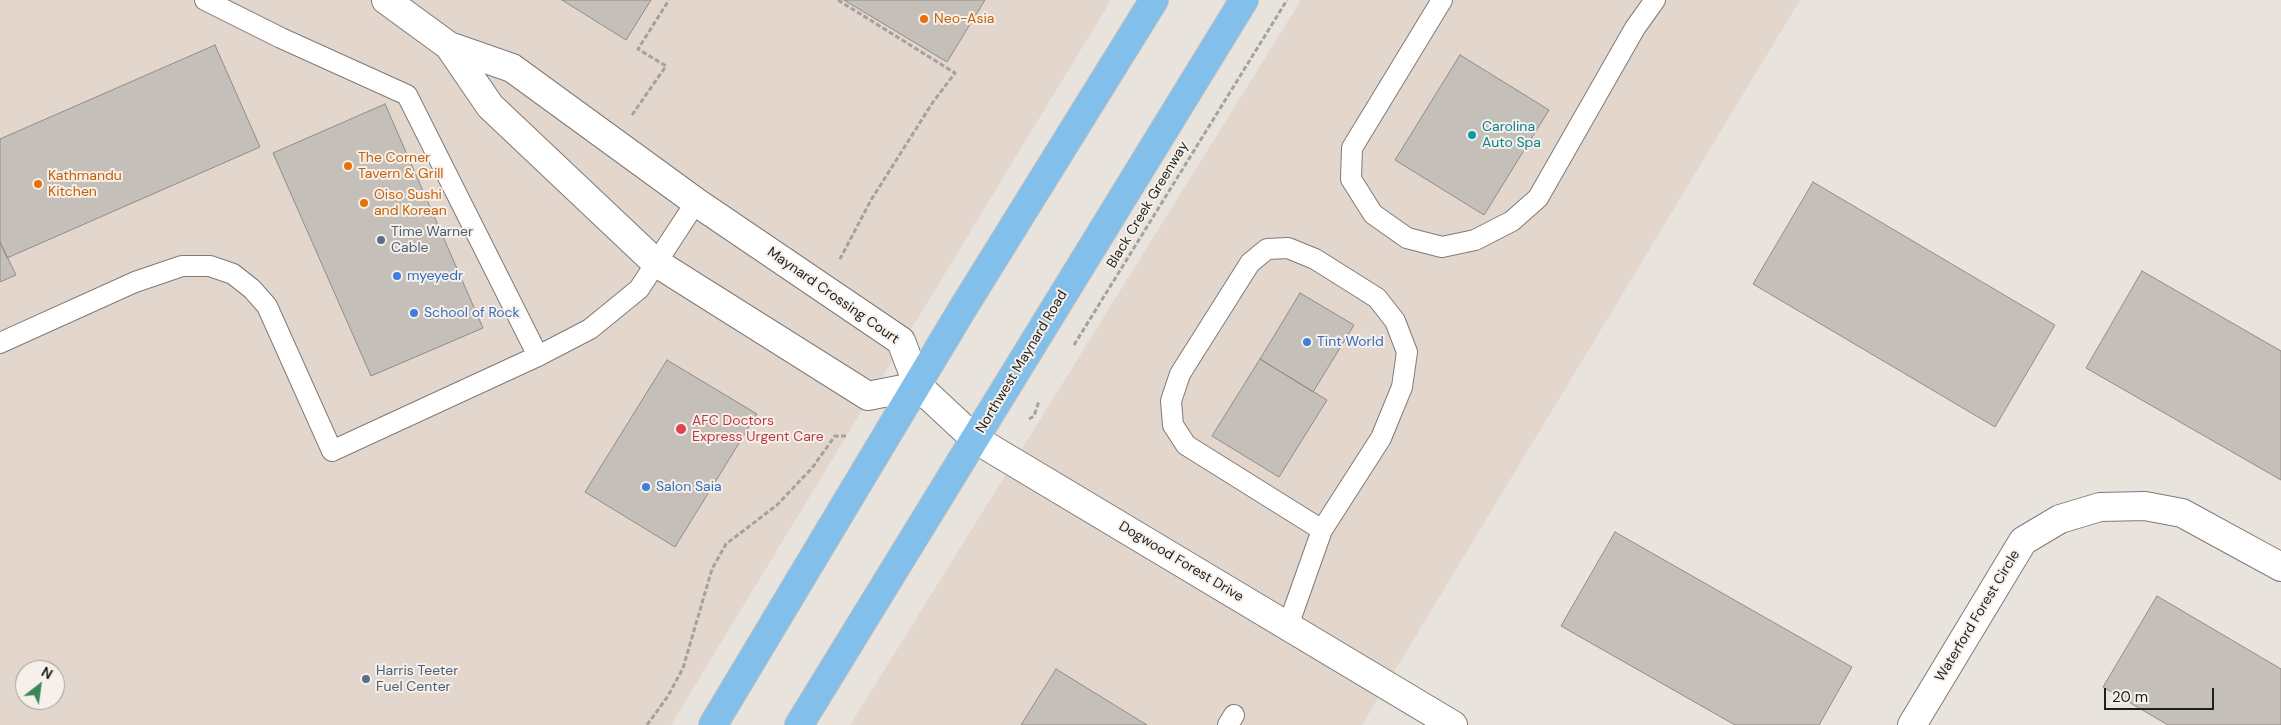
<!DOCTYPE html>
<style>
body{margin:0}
#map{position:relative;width:2281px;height:725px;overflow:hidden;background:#e9e3de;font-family:"DM Sans",sans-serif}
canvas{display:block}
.north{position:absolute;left:15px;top:660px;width:50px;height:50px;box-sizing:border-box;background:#f6f0eb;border:1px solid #a09c98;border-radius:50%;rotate:30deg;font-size:14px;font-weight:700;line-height:20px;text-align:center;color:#201e1c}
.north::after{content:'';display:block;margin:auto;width:18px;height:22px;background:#388858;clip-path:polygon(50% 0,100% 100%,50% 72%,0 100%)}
.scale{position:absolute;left:2104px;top:688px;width:110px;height:22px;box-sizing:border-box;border:2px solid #201e1c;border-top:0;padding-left:6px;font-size:15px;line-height:18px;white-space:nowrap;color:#201e1c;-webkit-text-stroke:4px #f6f0eb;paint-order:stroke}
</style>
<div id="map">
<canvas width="2281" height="725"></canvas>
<div class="north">N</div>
<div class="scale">20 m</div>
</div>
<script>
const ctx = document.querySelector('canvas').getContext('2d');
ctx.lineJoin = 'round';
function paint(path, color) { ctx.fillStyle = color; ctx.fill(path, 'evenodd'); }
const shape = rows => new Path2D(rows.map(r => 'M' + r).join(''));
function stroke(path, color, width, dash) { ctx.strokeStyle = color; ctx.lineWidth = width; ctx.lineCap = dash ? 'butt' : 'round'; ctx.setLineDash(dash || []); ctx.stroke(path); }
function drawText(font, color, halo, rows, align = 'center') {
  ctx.font = font + ' "DM Sans",sans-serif'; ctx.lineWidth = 4; ctx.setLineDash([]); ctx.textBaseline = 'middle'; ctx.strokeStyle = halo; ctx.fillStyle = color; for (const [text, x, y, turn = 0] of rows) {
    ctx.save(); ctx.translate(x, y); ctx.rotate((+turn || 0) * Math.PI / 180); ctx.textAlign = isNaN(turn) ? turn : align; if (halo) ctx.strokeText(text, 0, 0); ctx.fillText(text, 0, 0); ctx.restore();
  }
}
const built = shape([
 [0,0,1111,0,671,725,0,725],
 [25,670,55,670,55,700,25,700],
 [1301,0,1800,0,1362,725,850,725]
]);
const building = shape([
 [562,0,651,0,626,40,562,0],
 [844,0,985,0,947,62,844,0],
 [215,45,260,147,7,258,0,242,0,139,215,45],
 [1460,55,1549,110,1484,215,1395,160,1460,55],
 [385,104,483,328,371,376,273,153,385,104],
 [1813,182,2055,325,1995,427,1753,284,1813,182],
 [0,242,16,275,0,282,0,242],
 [2142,271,2281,351,2281,480,2086,368,2142,271],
 [1300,293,1354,325,1313,392,1260,359,1300,293],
 [1260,359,1327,400,1279,477,1212,436,1260,359],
 [667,360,757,414,675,547,585,492,667,360],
 [1615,532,1852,667,1819,725,1735,725,1561,626,1615,532],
 [2157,596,2281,669,2281,725,2168,725,2103,687,2157,596],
 [1056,669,1147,725,1021,725,1056,669]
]);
const path = shape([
 [838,0,955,73,933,102,871,200,840,259],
 [632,115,666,66,638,49,669,0],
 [1074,345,1287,0],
 [1029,419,1034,416,1039,401],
 [647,725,668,696,683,668,712,569,726,544,777,505,812,468,835,436,846,436]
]);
const lane = shape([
 [205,0,281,38,407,95,538,356],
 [1442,0,1352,148,1351,179,1373,214,1407,238,1442,247,1475,240,1512,221,1538,198,1635,28,1655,0],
 [0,343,135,282,182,266,210,266,233,274,252,289,267,306,332,451,538,356,590,329,639,289,696,202],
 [1288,626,1322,530,1381,438,1402,387,1407,352,1395,321,1377,298,1315,259,1288,248,1267,249,1250,263,1180,374,1171,401,1173,425,1186,445,1322,530],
 [1228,725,1234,715]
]);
const street = shape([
 [386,0,449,46,512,68,696,202,901,341,918,386,975,439,1453,725],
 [449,46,490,106,655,262,868,396,918,386],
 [1912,725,2023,541,2060,519,2100,507,2145,506,2182,513,2281,567]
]);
const primary = shape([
 [713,725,963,308,1154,0],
 [799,725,1244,0]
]);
const markers = [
 [924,19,5,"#e8710a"],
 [1472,135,5,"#0f9aa8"],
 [348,166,5,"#e8710a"],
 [38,184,5,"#e8710a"],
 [364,203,5,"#e8710a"],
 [381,240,5,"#5c6f8a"],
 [397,276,5,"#3f7fe0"],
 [414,313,5,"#3f7fe0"],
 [1307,342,5,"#3f7fe0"],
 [681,429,6,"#e0444e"],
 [646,487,5,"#3f7fe0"],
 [366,679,5,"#5c6f8a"]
];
const foodNames = [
 ["Neo-Asia",934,19],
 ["The Corner",358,158],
 ["Tavern & Grill",358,174],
 ["Kathmandu",48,176],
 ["Kitchen",48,192],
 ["Oiso Sushi",374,195],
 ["and Korean",374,211]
];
const cultureNames = [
 ["Carolina",1482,127],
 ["Auto Spa",1482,143]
];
const streetNames = [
 ["Black Creek Greenway",1148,205,-59],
 ["Maynard Crossing Court",833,296,35],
 ["Northwest Maynard Road",1022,362,-59],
 ["Dogwood Forest Drive",1181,562,31],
 ["Waterford Forest Circle",1978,616,-59]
];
const serviceNames = [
 ["Time Warner",391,232],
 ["Cable",391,248],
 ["Harris Teeter",376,671],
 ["Fuel Center",376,687]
];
const shopNames = [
 ["myeyedr",407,276],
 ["School of Rock",424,313],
 ["Tint World",1317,342],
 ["Salon Saia",656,487]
];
const healthNames = [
 ["AFC Doctors",692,421],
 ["Express Urgent Care",692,437]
];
paint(built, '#e3d6cd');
paint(building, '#c5bfba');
stroke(building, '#928c88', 1);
stroke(lane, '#807a76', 22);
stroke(street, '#807a76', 30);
stroke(primary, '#c1c0bf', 30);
stroke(path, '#a5a19d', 3, [5, 2.5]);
stroke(lane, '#fff', 20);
stroke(street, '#fff', 28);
stroke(primary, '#82bfeb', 28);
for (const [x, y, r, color] of markers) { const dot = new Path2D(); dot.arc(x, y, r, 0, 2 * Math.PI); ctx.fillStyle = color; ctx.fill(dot); stroke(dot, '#f6f0eb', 2); }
drawText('14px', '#c56008', '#f6f0eb', foodNames, 'left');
drawText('14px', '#0d838f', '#f6f0eb', cultureNames, 'left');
drawText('14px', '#201e1c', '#f6f0eb', streetNames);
drawText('14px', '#4e5e75', '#f6f0eb', serviceNames, 'left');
drawText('14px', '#366cbe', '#f6f0eb', shopNames, 'left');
drawText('14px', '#be3a42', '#f6f0eb', healthNames, 'left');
</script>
